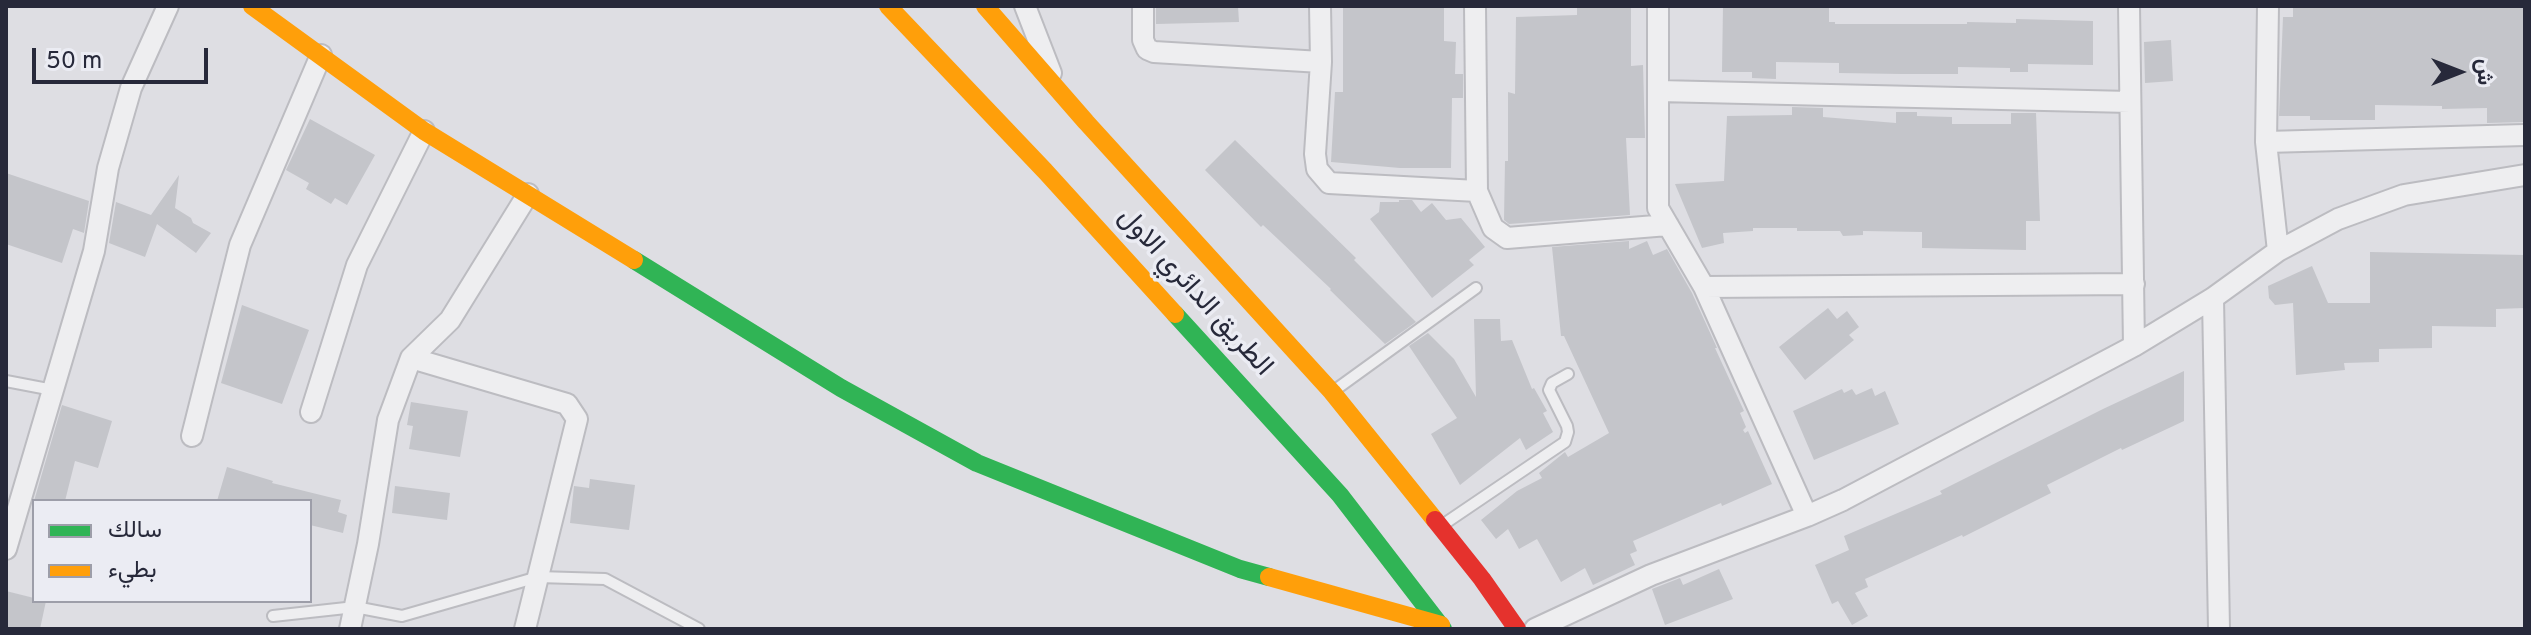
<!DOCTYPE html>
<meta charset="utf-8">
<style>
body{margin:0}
#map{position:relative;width:2531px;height:635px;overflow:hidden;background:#dedee3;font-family:Overpass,Vazirmatn,sans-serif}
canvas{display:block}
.frame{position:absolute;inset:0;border:8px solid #27293a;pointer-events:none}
.legend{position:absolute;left:32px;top:499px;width:280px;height:104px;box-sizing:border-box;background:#ebecf3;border:2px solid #9d9ea9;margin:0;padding:10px 14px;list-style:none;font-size:24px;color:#27293a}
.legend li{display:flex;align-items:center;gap:16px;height:40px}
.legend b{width:40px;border:2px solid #9d9ea9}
.north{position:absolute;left:2419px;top:32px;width:80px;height:80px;-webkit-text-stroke:6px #ebecf3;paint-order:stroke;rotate:90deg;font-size:22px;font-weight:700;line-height:32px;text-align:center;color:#27293a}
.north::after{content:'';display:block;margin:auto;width:28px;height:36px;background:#27293a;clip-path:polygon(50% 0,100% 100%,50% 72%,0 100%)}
.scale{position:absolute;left:32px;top:48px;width:176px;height:36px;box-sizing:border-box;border:4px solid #27293a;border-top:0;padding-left:10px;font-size:24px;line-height:28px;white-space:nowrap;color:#27293a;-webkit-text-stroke:6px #ebecf3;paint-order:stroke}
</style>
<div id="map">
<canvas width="2531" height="635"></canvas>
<div class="frame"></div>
<ul class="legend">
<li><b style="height:10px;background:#30b455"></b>سالك</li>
<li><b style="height:10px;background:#ff9f0a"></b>بطيء</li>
</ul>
<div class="north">ش</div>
<div class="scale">50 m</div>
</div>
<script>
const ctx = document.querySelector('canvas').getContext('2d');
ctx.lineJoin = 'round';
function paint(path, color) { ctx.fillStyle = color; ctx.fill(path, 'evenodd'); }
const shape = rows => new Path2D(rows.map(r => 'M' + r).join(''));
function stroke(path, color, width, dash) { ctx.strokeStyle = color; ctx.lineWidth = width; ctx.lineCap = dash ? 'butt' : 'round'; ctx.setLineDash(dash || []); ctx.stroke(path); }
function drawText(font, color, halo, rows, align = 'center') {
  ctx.font = font + ' Overpass,Vazirmatn,sans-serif'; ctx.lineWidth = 7; ctx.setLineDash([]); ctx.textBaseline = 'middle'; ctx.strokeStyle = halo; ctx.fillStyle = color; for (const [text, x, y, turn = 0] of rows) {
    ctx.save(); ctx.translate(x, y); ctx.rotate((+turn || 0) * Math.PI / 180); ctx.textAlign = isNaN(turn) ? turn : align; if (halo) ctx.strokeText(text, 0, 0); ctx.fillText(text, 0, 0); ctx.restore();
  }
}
const building = shape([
 [1156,6,1238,6,1239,22,1156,24],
 [1343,6,1444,6,1444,41,1456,42,1455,74,1463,74,1463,98,1452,98,1451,168,1400,168,1331,162,1335,92,1343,92],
 [1577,6,1631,6,1631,66,1643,65,1645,138,1626,138,1630,215,1509,224,1504,220,1505,161,1508,161,1508,92,1515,94,1516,17,1577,15],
 [1723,6,1829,6,1829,22,1835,22,1835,24,1967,24,1967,22,2016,23,2016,19,2093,21,2093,65,2028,64,2028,72,2010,72,2010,68,1958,67,1958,74,1901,74,1839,73,1839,63,1776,62,1776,79,1752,78,1752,72,1722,72],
 [2293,6,2525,6,2525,122,2487,123,2487,108,2442,109,2442,106,2375,105,2375,120,2310,120,2310,116,2279,116,2283,17,2293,17],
 [2171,40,2173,81,2145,83,2144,42],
 [1792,107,1823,108,1823,117,1896,123,1896,112,1917,112,1917,116,1952,117,1952,124,2011,124,2011,113,2036,113,2040,221,2026,221,2026,250,1922,248,1922,232,1863,231,1863,235,1843,236,1840,231,1797,231,1797,228,1753,228,1753,231,1723,233,1724,243,1702,248,1675,184,1724,181,1727,116,1792,115],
 [310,119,375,155,347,205,335,198,331,204,306,189,309,183,286,170],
 [1235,140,1356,258,1354,260,1416,322,1385,344,1330,290,1331,289,1263,225,1261,227,1205,170],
 [6,173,89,201,84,233,73,229,62,263,6,244],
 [179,175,175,208,191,218,193,223,211,233,196,253,157,224,145,257,109,243,116,202,151,215],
 [1399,200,1412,200,1421,212,1432,203,1446,220,1461,218,1485,247,1469,260,1474,265,1432,298,1370,219,1379,212,1380,202,1399,202],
 [1629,241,1629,249,1647,241,1653,255,1667,249,1692,293,1717,348,1715,348,1744,411,1740,413,1746,427,1743,430,1745,433,1748,431,1772,484,1722,506,1721,503,1633,541,1637,551,1630,554,1635,565,1593,585,1585,568,1561,582,1537,539,1519,549,1508,529,1496,539,1481,520,1517,491,1542,478,1539,473,1565,452,1568,457,1609,433,1564,336,1561,336,1552,247],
 [2370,252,2525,255,2525,308,2496,309,2496,327,2432,326,2432,348,2379,349,2379,362,2344,363,2345,370,2296,375,2293,303,2275,305,2269,298,2268,286,2312,266,2328,303,2370,303],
 [242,305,309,330,282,404,221,383],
 [1828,308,1837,319,1847,311,1859,327,1849,335,1854,340,1805,380,1779,347],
 [1474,319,1500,319,1501,341,1512,340,1532,389,1534,388,1547,411,1543,413,1553,432,1526,450,1520,438,1460,485,1431,434,1457,418,1409,346,1428,333,1454,359,1476,397],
 [2184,371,2184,421,2122,450,2121,448,2047,485,2051,493,1963,537,1962,535,1865,579,1868,587,1855,593,1868,616,1852,625,1838,601,1832,604,1815,565,1849,550,1844,536,1942,494,1940,491,2103,409],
 [1872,388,1875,396,1885,391,1899,424,1814,460,1793,411,1842,389,1844,393,1852,389,1856,395],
 [411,402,468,411,460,457,409,449,413,426,407,425],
 [62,405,112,421,98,468,75,461,65,501,34,501],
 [227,467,273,481,272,483,341,500,338,512,347,515,343,533,310,525,310,501,217,501],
 [590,479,635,485,629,530,570,523,574,486,589,488],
 [395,486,450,493,447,520,392,513],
 [1719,569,1733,599,1665,625,1652,589,1680,578,1683,585],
 [6,591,34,598,34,601,46,601,40,629,6,629]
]);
const lane = shape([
 [6,381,53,390],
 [1335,390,1476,288],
 [1441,526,1565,442,1568,432,1567,426,1549,390,1552,383,1568,374],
 [273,616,355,607,402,616,538,577,605,579,699,629]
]);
const street = shape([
 [1025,6,1051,73],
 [1143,6,1143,40,1147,49,1154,52,1321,62],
 [1320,6,1321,62,1315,154,1317,169,1329,183,1477,191,1493,228,1507,238,1668,225],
 [1475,6,1477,191],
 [1658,6,1658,208,1704,287,1807,516],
 [2129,6,2134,346],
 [2268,6,2266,142,2278,251],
 [1659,91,2130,102],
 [2266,142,2525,135],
 [1704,287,2134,284],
 [2213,298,2219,629],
 [411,358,567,404,577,419,525,629],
 [311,412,357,265,424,131],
 [192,436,240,245,321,55],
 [6,549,94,251,108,168,131,88,168,6],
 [350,629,368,544,388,420,411,358,450,320,528,194],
 [1535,629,1651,575,1807,516,1843,500,2134,346,2213,298,2278,251,2338,219,2404,195,2525,175]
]);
const fast = shape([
 [634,260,841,388,977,463,1240,569,1269,577],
 [1175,314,1340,495,1443,629]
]);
const slow = shape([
 [252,6,424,131,634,260],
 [888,6,1045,171,1175,314],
 [985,6,1086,122,1332,392,1435,520],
 [1269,577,1441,625]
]);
const jam = shape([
 [1435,520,1482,579,1517,629]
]);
const streetNames = [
 ["الطريق الدائري الاول",1194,293,48]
];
paint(building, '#c4c5ca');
stroke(lane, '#bcbcc1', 14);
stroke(street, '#bcbcc1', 24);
stroke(lane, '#eeeef0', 10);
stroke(street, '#eeeef0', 20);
stroke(fast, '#30b455', 18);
stroke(slow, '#ff9f0a', 18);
stroke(jam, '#e5322d', 18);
drawText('28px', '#27293a', '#ebecf3', streetNames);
</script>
